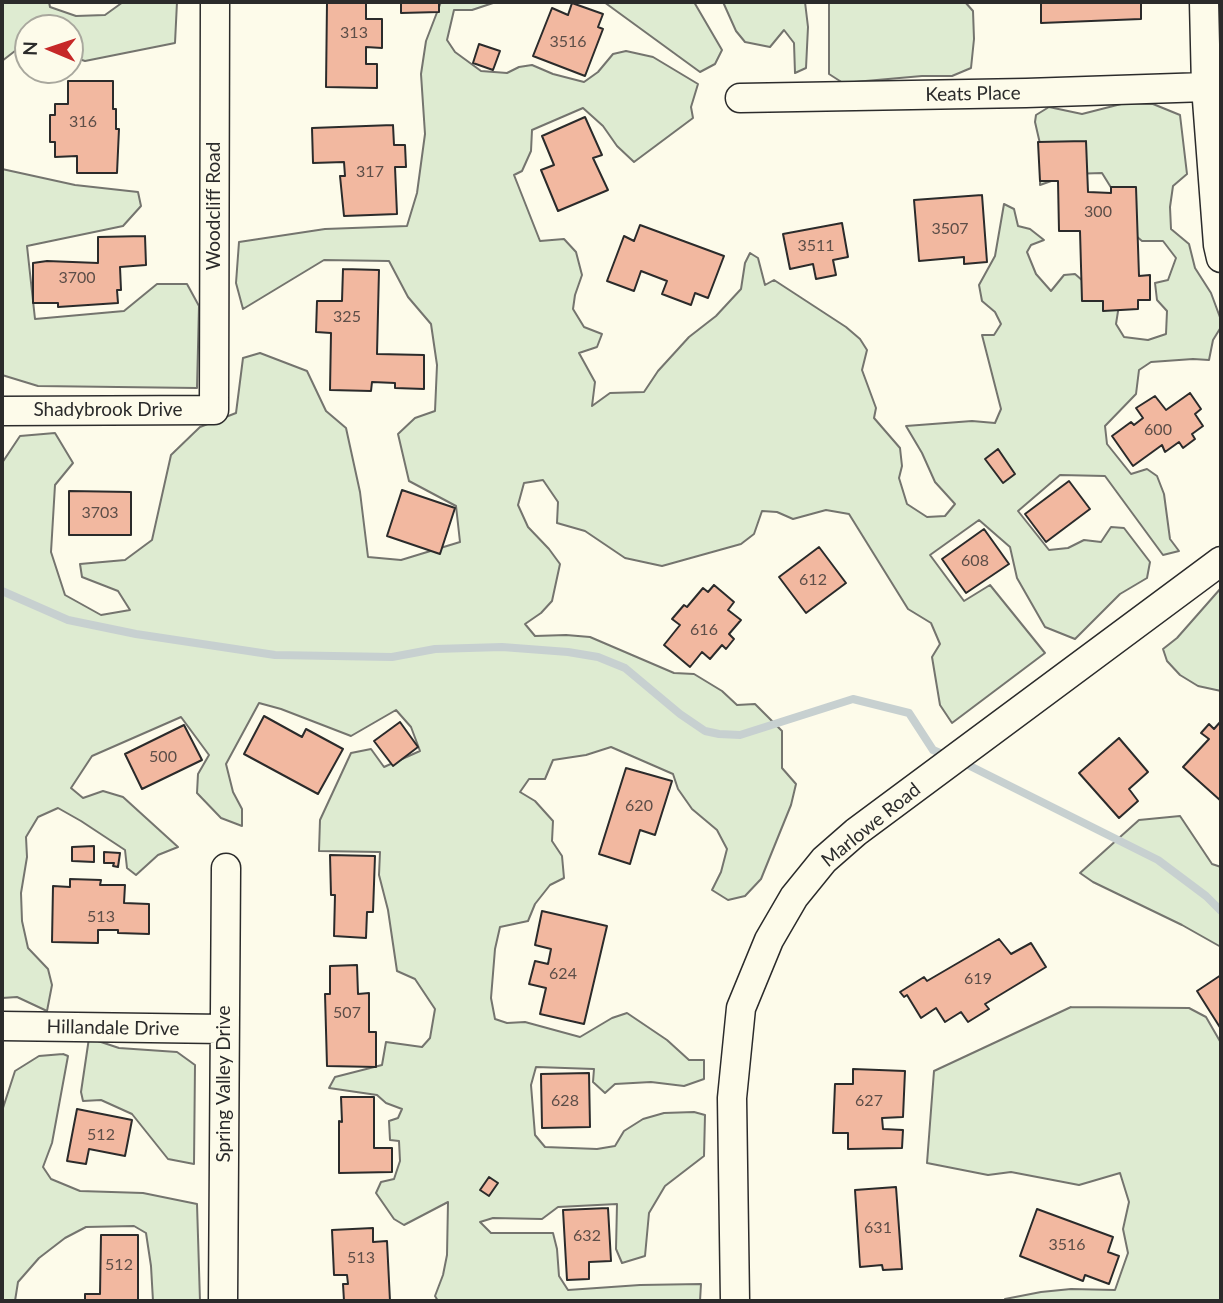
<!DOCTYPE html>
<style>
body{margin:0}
#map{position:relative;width:1223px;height:1303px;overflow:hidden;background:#fdfbea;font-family:Lato,sans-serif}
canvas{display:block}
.frame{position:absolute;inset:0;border:4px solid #2b2b2b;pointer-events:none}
.north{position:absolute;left:14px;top:14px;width:70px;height:70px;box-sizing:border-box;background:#fdfbea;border:2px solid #a9a89e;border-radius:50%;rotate:272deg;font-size:19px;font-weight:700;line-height:28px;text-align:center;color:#2b2b2b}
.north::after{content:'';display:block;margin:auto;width:24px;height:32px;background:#c62828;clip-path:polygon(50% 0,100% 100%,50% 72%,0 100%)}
</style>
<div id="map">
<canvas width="1223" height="1303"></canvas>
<div class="frame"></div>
<div class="north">N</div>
</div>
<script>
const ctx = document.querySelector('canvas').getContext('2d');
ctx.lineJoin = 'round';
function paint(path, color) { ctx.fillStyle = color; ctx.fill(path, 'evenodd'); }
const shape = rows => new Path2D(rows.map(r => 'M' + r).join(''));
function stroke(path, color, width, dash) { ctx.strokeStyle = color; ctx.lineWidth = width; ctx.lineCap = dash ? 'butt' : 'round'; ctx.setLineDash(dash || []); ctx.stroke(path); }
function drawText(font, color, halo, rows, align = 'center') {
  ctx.font = font + ' Lato,sans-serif'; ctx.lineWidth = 5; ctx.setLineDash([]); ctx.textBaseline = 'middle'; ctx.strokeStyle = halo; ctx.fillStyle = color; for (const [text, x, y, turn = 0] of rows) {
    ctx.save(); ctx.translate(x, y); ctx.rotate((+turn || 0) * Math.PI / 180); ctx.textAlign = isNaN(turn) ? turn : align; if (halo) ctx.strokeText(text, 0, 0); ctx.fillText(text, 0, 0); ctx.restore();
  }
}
const green = shape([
 [2,2,49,2,50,7,76,16,105,15,123,2,177,2,175,43,85,61,70,56,70,28,28,28,28,45,24,44,2,61,2,2],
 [441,2,496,2,472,10,454,10,447,40,455,52,481,71,507,73,519,67,532,65,553,74,584,82,598,72,613,54,626,51,653,57,698,84,691,107,693,118,634,162,617,146,603,126,583,108,532,130,531,151,522,171,514,175,540,241,564,239,576,252,582,275,575,295,573,309,584,327,602,334,597,347,579,353,595,382,592,406,610,393,644,392,658,371,689,337,716,316,741,289,745,263,750,253,758,258,765,285,774,280,846,327,860,339,867,350,862,370,876,408,874,418,900,448,902,466,899,478,907,504,927,517,945,516,955,504,935,482,922,453,906,426,972,421,995,423,1001,409,982,335,994,335,1001,324,995,312,982,301,979,285,995,256,1004,204,1014,209,1018,226,1030,229,1044,240,1031,245,1027,252,1036,274,1051,291,1064,275,1075,274,1091,288,1119,305,1116,324,1124,337,1148,340,1166,334,1167,311,1157,300,1155,283,1168,280,1176,258,1163,241,1142,241,1129,230,1120,202,1102,173,1071,174,1040,185,1041,148,1035,122,1036,115,1049,107,1082,114,1125,103,1153,104,1180,115,1187,174,1173,186,1170,207,1171,229,1189,244,1195,268,1211,293,1221,320,1221,327,1213,340,1209,360,1193,359,1151,362,1139,370,1136,394,1105,426,1107,444,1131,474,1147,469,1157,476,1164,494,1170,539,1179,551,1163,555,1105,476,1060,475,1018,511,1049,550,1068,548,1084,540,1101,542,1111,527,1124,528,1150,562,1147,578,1120,594,1075,639,1045,627,1017,578,1010,547,979,520,930,555,964,601,990,585,1045,653,952,723,940,705,932,657,940,644,931,623,908,609,849,514,826,510,793,519,777,512,762,511,754,534,741,544,662,566,625,558,585,531,557,523,558,502,543,480,524,483,518,505,528,527,549,549,560,564,552,601,541,613,525,624,535,636,566,635,590,637,674,673,694,674,722,691,737,705,755,704,782,731,782,768,796,784,791,805,761,879,745,896,728,900,712,890,721,872,727,849,717,830,692,809,678,789,673,774,611,747,586,755,553,760,545,779,529,779,520,792,535,801,553,821,552,841,562,856,564,878,550,885,535,904,528,921,500,927,495,949,491,998,495,1019,507,1023,525,1022,580,1037,612,1018,627,1013,667,1040,689,1060,704,1060,704,1079,684,1086,651,1082,615,1084,605,1093,593,1082,594,1069,536,1067,531,1085,535,1135,545,1147,597,1149,615,1146,624,1131,643,1119,664,1113,694,1112,705,1115,704,1156,665,1186,649,1213,645,1256,622,1263,616,1249,617,1204,558,1207,542,1219,493,1218,480,1222,491,1233,553,1233,557,1249,559,1276,568,1290,640,1285,701,1284,700,1301,438,1301,435,1296,443,1275,447,1255,448,1202,404,1225,394,1219,376,1193,381,1182,394,1179,400,1161,399,1141,390,1140,389,1121,398,1118,402,1109,386,1103,377,1095,329,1088,335,1077,382,1065,386,1042,422,1047,430,1038,435,1009,415,979,397,971,388,910,379,875,380,852,319,851,320,820,351,753,371,749,384,767,420,751,411,727,396,710,351,736,281,709,259,703,226,764,233,792,242,809,242,826,221,818,197,793,198,774,209,755,181,717,92,756,71,788,83,798,103,791,123,797,178,847,158,855,136,875,127,868,125,850,81,821,58,808,38,817,26,837,27,857,21,893,22,921,28,948,48,969,52,985,47,1011,17,997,2,998,2,463,20,436,55,433,73,463,55,485,51,552,65,595,101,615,130,610,118,591,82,577,80,564,125,560,152,540,171,455,200,427,236,413,243,358,260,353,307,371,326,411,346,428,360,492,368,557,401,560,460,542,456,506,409,481,398,434,415,418,435,411,437,365,431,324,408,297,389,261,324,260,243,309,236,283,239,242,325,229,407,226,417,193,425,134,421,74,426,41,441,2],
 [604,2,694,2,722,50,715,64,700,72,604,2],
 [723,2,805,2,808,27,806,68,795,73,794,43,784,30,770,47,745,42,736,31,723,2],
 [829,2,965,2,973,11,974,39,971,68,952,76,922,76,843,83,829,74,829,2],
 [2,169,75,185,138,192,141,206,123,226,27,246,35,319,124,311,157,284,187,284,199,306,197,388,38,386,2,375,2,169],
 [1221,588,1221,691,1198,686,1180,675,1167,661,1163,649,1177,638,1221,588],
 [1180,816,1212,864,1221,867,1221,947,1182,925,1093,882,1080,873,1139,820,1180,816],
 [1071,1007,1189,1008,1206,1017,1221,1043,1221,1301,1005,1301,1005,1299,1041,1292,1071,1289,1115,1290,1128,1253,1123,1229,1129,1202,1120,1173,1079,1185,1011,1172,988,1175,927,1163,934,1071,1071,1007],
 [89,1038,119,1048,177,1052,195,1065,194,1164,168,1159,132,1114,101,1100,83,1101,81,1092,89,1038],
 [63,1054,68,1056,52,1143,43,1167,51,1179,80,1191,143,1193,197,1204,200,1301,153,1301,151,1266,146,1233,134,1226,86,1227,65,1238,39,1258,18,1282,15,1301,2,1301,2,1111,15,1071,39,1056,63,1054]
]);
const stream = shape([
 [2,591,68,620,136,634,275,655,392,657,435,649,502,647,568,652,598,657,625,668,680,714,705,731,719,734,740,735,853,699,909,713,933,750,947,756],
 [962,762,1158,860,1206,896,1221,911]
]);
const building = shape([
 [327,2,366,2,366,19,382,19,382,48,366,47,366,64,377,64,377,88,326,87,327,2],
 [401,2,439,2,439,12,401,13,401,2],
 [1041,2,1141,2,1141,19,1041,23,1041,2],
 [572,3,603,14,598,27,603,29,585,76,533,56,552,8,568,15,572,3],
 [479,44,500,51,493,70,473,63,479,44],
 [68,81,113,81,113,109,116,109,116,129,119,129,117,173,77,173,77,156,55,157,55,142,50,142,50,115,55,115,55,104,68,104,68,81],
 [585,117,602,155,593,158,608,190,558,211,541,170,554,165,542,136,585,117],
 [393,125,394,145,405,145,406,167,395,167,397,214,344,216,340,176,345,176,344,162,313,163,312,128,393,125],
 [1086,141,1088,192,1111,193,1111,187,1136,187,1139,276,1150,275,1150,300,1138,300,1138,309,1103,311,1103,301,1082,301,1080,231,1059,231,1058,181,1040,181,1038,142,1086,141],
 [982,195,987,262,964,264,964,257,919,261,914,200,982,195],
 [842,223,848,257,833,260,836,275,816,279,813,264,790,269,783,234,842,223],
 [640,225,724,256,708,298,695,293,691,305,662,294,667,281,641,271,634,291,607,281,624,236,634,241,640,225],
 [145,236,146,265,120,267,121,290,117,290,118,303,58,307,58,303,33,303,33,263,47,261,98,263,98,237,145,236],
 [343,269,379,270,377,354,424,355,424,389,395,388,395,383,372,382,371,391,330,390,331,333,316,332,317,301,342,301,343,269],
 [1190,393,1201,409,1195,414,1203,426,1192,434,1195,439,1183,448,1179,442,1165,452,1162,445,1133,466,1112,436,1131,422,1134,425,1143,418,1136,408,1155,396,1166,410,1190,393],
 [998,449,1015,474,1003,483,985,459,998,449],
 [1069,481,1090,509,1046,542,1025,514,1069,481],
 [402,490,455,508,440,554,387,536,402,490],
 [69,491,131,492,131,535,69,535,69,491],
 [984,529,1009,564,966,593,942,559,984,529],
 [819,547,846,583,806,613,779,577,819,547],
 [714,585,734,602,728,610,741,620,729,634,734,639,726,649,722,645,710,659,702,652,690,667,664,645,680,625,672,619,684,605,687,607,703,588,708,592,714,585],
 [264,716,302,737,306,729,343,749,318,794,244,754,264,716],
 [1221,721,1221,801,1183,767,1209,739,1201,733,1209,724,1214,729,1221,721],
 [400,722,418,747,393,766,374,741,400,722],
 [184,725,202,760,142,789,125,754,184,725],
 [1119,738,1148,772,1129,789,1138,801,1119,818,1079,773,1119,738],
 [626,768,672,781,655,835,640,830,630,864,599,854,626,768],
 [94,846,94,862,72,861,72,847,94,846],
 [104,852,120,853,118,867,113,866,114,863,104,863,104,852],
 [330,855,375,856,373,912,367,912,366,938,334,936,335,895,331,895,330,855],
 [70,879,101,880,100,885,125,885,124,903,149,904,149,934,118,933,118,930,98,930,98,943,52,942,53,886,70,887,70,879],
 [542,911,607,926,584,1024,540,1014,546,988,529,984,535,961,548,964,551,949,535,945,542,911],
 [999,939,1011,954,1031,943,1046,967,985,1004,989,1009,968,1022,961,1012,945,1022,936,1008,921,1018,907,995,904,997,900,992,924,977,927,981,999,939],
 [357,965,358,994,369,993,369,1032,376,1032,376,1067,327,1066,325,994,330,994,330,966,357,965],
 [1221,975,1221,1029,1197,991,1221,975],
 [853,1069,905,1071,903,1117,882,1118,883,1129,903,1130,902,1148,848,1149,848,1133,833,1133,835,1084,853,1084,853,1069],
 [589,1073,590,1127,542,1128,541,1074,589,1073],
 [341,1097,374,1097,374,1148,392,1148,392,1172,339,1173,339,1121,342,1122,341,1097],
 [77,1109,132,1120,125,1156,89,1149,86,1164,67,1161,77,1109],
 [489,1177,498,1183,489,1196,480,1190,489,1177],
 [896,1187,902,1269,883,1270,882,1265,860,1267,855,1190,896,1187],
 [608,1208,611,1261,589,1262,589,1279,567,1280,563,1210,608,1208],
 [1037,1209,1113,1237,1108,1252,1119,1256,1109,1284,1085,1275,1083,1281,1020,1256,1037,1209],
 [373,1228,373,1242,387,1241,390,1301,344,1301,343,1284,348,1284,347,1275,334,1275,332,1230,373,1228],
 [101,1235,138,1235,138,1301,85,1301,85,1294,100,1294,101,1235]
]);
const minor = shape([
 [1204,2,1206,87,1218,245,1221,258],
 [740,98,1026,93,1206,87],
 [2,411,214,410,215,2],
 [2,1026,224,1029],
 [223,1301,226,868],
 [735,1301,732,1098,741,1008,769,940,794,897,824,860,856,832,1221,561]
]);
const numberNames = [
 ["313",354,33],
 ["3516",568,42],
 ["316",83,122],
 ["317",370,172],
 ["300",1098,212],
 ["3507",950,229],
 ["3511",816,246],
 ["3700",77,278],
 ["325",347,317],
 ["600",1158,430],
 ["3703",100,513],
 ["608",975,561],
 ["612",813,580],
 ["616",704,630],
 ["500",163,757],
 ["620",639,806],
 ["513",101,917],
 ["624",563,974],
 ["619",978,979],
 ["507",347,1013],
 ["628",565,1101],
 ["627",869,1101],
 ["512",101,1135],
 ["631",878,1228],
 ["632",587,1236],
 ["3516",1067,1245],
 ["513",361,1258],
 ["512",119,1265]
];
const streetNames = [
 ["Keats Place",973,94,-1],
 ["Woodcliff Road",214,206,-90],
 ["Shadybrook Drive",108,410],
 ["Marlowe Road",871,825,-39],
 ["Hillandale Drive",113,1028,1],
 ["Spring Valley Drive",224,1084,-90]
];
paint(green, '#deebd1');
stroke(green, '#74746e', 2);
stroke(stream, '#c7d0d0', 8);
paint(building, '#f2b8a0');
stroke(building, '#2b2b2b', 2);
stroke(minor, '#2b2b2b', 31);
stroke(minor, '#fdfbea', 28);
drawText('16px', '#5d4e48', null, numberNames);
drawText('19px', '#2b2b2b', '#fdfbea', streetNames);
</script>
